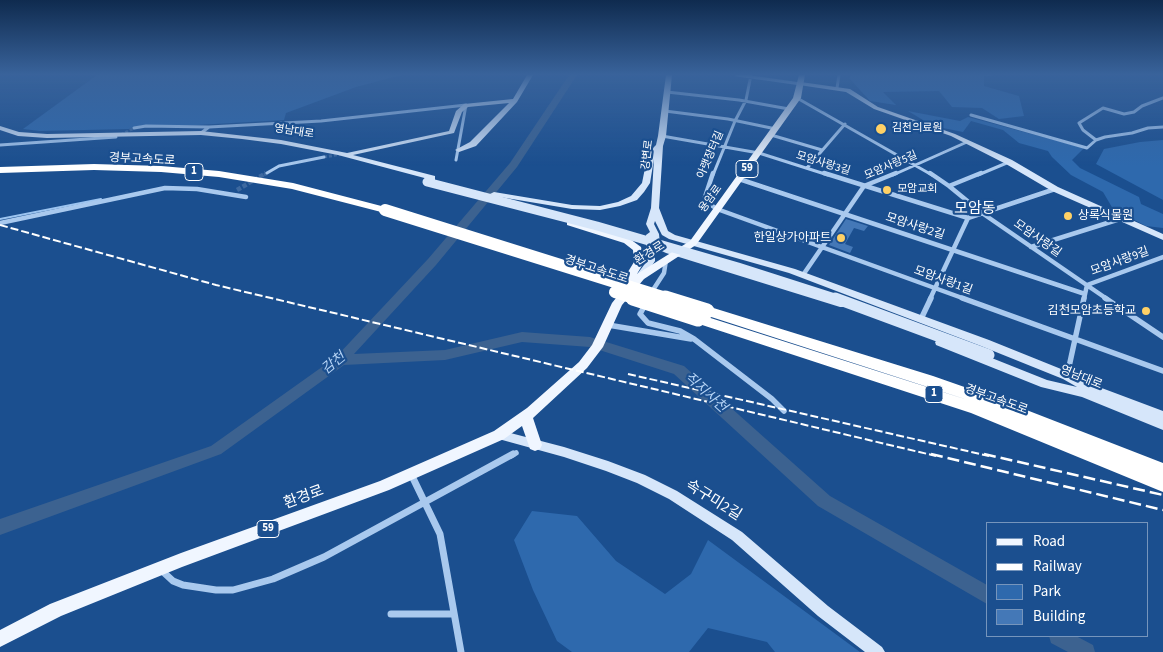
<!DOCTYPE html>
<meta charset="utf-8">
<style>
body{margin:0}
#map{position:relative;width:1163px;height:652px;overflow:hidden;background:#1b4f8f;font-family:"Source Sans 3",sans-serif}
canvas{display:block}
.legend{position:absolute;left:986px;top:522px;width:162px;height:115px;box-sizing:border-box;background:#1b4f8f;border:1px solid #7695bc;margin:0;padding:6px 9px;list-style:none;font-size:15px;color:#fff}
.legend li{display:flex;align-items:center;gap:10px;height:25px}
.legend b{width:25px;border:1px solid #7695bc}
</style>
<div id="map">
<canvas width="1163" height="652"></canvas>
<ul class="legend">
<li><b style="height:6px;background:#f0f6ff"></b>Road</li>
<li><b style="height:6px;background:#fff"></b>Railway</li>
<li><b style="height:14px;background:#2e69ad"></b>Park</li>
<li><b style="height:14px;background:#4478b7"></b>Building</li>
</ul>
</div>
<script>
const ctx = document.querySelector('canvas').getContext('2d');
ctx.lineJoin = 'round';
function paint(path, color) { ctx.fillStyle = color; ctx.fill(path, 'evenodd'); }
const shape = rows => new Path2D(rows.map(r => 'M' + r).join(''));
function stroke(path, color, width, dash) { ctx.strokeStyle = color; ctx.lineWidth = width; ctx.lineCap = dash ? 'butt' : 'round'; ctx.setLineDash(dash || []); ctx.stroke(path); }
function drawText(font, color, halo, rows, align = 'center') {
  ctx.font = font + ' "Source Sans 3","Noto Sans KR",sans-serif'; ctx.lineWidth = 4.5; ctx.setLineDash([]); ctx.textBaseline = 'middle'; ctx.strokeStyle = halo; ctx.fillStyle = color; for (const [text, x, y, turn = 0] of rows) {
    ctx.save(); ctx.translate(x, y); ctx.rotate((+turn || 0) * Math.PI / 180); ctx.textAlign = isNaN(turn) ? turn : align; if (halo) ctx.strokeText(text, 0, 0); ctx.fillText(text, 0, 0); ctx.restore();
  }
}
const green = shape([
 [97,75,402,75,356,87,286,113,284,120,197,125,143,125,129,129,40,131,23,129],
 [852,75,997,75,984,76,984,86,1019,96,1024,116,999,119,982,108,952,107,939,91,883,92,896,105,870,101,849,78],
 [908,111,960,121,968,117,1084,148,1072,160,1080,168,1139,197,1141,204,1163,214,1163,228,1146,226,1113,209,1103,192,1071,175,1052,157,1048,151,1019,143,1003,130,971,121,963,132,933,126],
 [1163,140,1163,200,1096,164,1104,149,1140,142],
 [532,511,577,516,616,561,665,594,691,574,708,540,860,652,775,652,767,642,708,628,689,652,572,652,557,641,533,590,514,540]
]);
const stream = shape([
 [0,219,101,199]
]);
const river = shape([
 [569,75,577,75,517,167,436,265,354,354,445,350,522,332,590,337,684,366,830,496,987,585,987,604,818,506,674,374,590,347,522,342,445,360,344,365,221,454,0,535,0,519,211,446,336,357,428,259,510,163,569,75],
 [1049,636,1076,636,1093,645,1095,652,1068,652,1051,643,1049,636]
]);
const building = shape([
 [846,219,868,226,864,231,854,228,845,244,853,247,850,253,829,245]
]);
const streetTunnelFar1 = shape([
 [121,135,134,128],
 [324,157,342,154],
 [264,175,267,173]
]);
const streetTunnel = shape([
 [237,190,266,173]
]);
const streetFar3 = shape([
 [737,75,801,84],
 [837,88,839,75],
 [667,92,739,100,789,109],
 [797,98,932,175],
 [665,111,728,119,776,129],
 [971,115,1087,148,1096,140,1105,137,1132,133,1148,128,1163,127],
 [134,128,146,126,209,127],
 [201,133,209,127,321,121,466,105,456,160],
 [771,135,822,150],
 [662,136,759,153,828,175],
 [1096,140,1083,130,1079,123,1103,108,1124,114,1134,112,1142,106,1163,98],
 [0,145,116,137],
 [807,168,845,124],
 [267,173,279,166,324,157],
 [713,175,735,121,746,100,751,75],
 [893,175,967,142],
 [978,175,1009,162]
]);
const streetFar2 = shape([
 [713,173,705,197,708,203,717,209,965,299],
 [824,173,968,218],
 [930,173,949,186,982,213,1107,299],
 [739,179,1085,294],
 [949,186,981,173],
 [0,223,165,188,197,189,246,197],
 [1031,247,1120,219],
 [803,275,864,186,896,173],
 [651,293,664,273,666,260],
 [930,299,968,218,1055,189],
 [1084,299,1087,285,1163,257]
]);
const streetFar1 = shape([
 [962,298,1163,371],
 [1105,298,1163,337],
 [645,305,640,314,648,323,680,331,694,339,772,399,784,411],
 [921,319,931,298],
 [608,325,691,339],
 [1067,376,1084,298],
 [511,456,516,453]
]);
const street = shape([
 [411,474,440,534,461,652],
 [160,569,173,581,183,585,216,590,233,590,273,579,324,557,513,454],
 [391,614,454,614]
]);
const secondary = shape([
 [527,75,533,75,517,102,476,146,459,152,455,150,470,142,509,103,468,107,462,112,454,133,353,155,435,176,435,180,432,180,338,155,281,144,242,139,201,135,47,138,18,136,0,130,0,126,19,132,47,134,201,131,281,140,347,153,449,131,456,111,464,104,513,99,527,75],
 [666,75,672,75,666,136,663,146,659,208,668,231,675,235,795,269,989,340,1071,373,1091,384,1163,411,1163,430,1082,397,1041,387,936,345,935,342,940,338,944,339,1047,380,1077,387,1063,379,981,346,789,273,669,239,662,235,655,221,654,224,659,234,660,244,672,249,846,303,848,305,846,307,840,307,666,253,655,248,655,261,643,279,637,279,635,277,647,261,646,235,650,232,646,224,651,208,654,159,650,183,644,192,637,200,620,206,600,210,572,209,494,196,490,194,494,192,572,205,600,206,618,202,631,196,642,183,648,153,656,145,658,136,666,75],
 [801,82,850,89,878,107,955,134,1012,160,1058,187,1163,234,1163,240,1052,191,1006,164,951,136,874,109,846,92,799,85,799,83,801,82],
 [499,430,564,447,608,461,645,475,677,491,742,532,828,606,882,647,885,652,865,652,818,616,732,540,669,499,637,483,606,471,564,457,495,438,493,435,495,432,499,430]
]);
const primary = shape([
 [799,75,805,75,801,98,696,245,644,279,622,305,603,347,587,368,533,418,542,445,540,449,535,451,530,449,522,426,504,439,389,490,182,567,61,616,0,647,0,630,50,604,181,553,380,481,494,431,527,408,579,362,592,345,612,303,624,288,620,285,634,262,633,250,624,243,567,225,567,221,573,221,630,239,641,247,644,262,637,274,690,241,793,98,799,75]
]);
const highway = shape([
 [94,164,161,166,219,171,293,183,389,208,391,210,385,213,292,189,219,177,161,172,94,170,0,173,0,167,94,164],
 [707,306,933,376,993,397,1163,463,1163,492,971,413,693,322,691,319,693,316,698,314,971,401,702,314,700,311,702,308,707,306]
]);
const railFar1 = shape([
 [0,225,216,285,936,456],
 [628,374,989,456]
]);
const rail = shape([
 [931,454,1163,510],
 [984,454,1163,495]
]);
const secondaryBridgeFar1 = shape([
 [427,182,597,226,738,267,838,299]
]);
const secondaryBridge = shape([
 [835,298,989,355]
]);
const highwayBridgeFar1 = shape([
 [385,210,669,299],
 [615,292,637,299]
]);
const highwayBridge = shape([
 [633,298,698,319],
 [665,298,707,311]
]);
const markers = [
 [881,129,6,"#ffd166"],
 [887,190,5,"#ffd166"],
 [1068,216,5,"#ffd166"],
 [841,238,5,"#ffd166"],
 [1146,311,5,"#ffd166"]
];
const farPoinames = [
 ["김천의료원",892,129],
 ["모암교회",897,190]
];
const farStreetnames = [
 ["영남대로",294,132,9],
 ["강변로",648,155,-83],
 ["아랫장터길",711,155,-67],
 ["모암사랑3길",823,164,17],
 ["모암사랑5길",891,166,-23],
 ["용암로",711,199,-54]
];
const shields = [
 [747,169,22],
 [194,172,18],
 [934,394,18],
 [268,529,22]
];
const shieldNames = [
 ["59",747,169],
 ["1",194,172],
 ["1",934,394],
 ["59",268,529]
];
const streetNames = [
 ["경부고속도로",142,160,3],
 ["모암사랑2길",915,227,18],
 ["모암사랑길",1037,239,35],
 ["환경로",650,254,-33],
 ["모암사랑9길",1120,262,-20],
 ["경부고속도로",596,270,18],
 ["모암사랑1길",943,281,20],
 ["영남대로",1081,378,22],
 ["경부고속도로",996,400,20]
];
const poiNames = [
 ["상록식물원",1078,216,"left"],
 ["한일상가아파트",831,238],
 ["김천모암초등학교",1136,311]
];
const waterNames = [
 ["감천",334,364,-39],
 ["직지사천",705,393,42]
];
const quarterNames = [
 ["모암동",975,210]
];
const nearStreetnames = [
 ["환경로",304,498,-20],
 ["속구미2길",713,501,32]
];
paint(green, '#2e69ad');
stroke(stream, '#9cc4f0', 2);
paint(river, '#3c6290');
paint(building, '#4478b7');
stroke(streetTunnelFar1, '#3d69a0', 3, [3, 2]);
stroke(streetTunnel, '#3d69a0', 4.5, [4.5, 2]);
stroke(streetFar3, '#a9c9ee', 3);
stroke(streetFar2, '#a9c9ee', 4.5);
stroke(streetFar1, '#a9c9ee', 5.5);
stroke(street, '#a9c9ee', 7);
paint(secondary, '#d6e6fa');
paint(primary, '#f0f6ff');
paint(highway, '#fff');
stroke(railFar1, '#fff', 2, [8, 3]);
stroke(rail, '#fff', 2.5, [12, 5]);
stroke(secondaryBridgeFar1, '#d6e6fa', 9);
stroke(secondaryBridge, '#d6e6fa', 11);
stroke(highwayBridgeFar1, '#fff', 12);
stroke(highwayBridge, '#fff', 15);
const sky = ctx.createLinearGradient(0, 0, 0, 166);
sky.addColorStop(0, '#0f2b4f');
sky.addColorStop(0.45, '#39639b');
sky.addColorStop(1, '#39639b00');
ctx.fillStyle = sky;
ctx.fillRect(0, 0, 1163, 166);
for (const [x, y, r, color] of markers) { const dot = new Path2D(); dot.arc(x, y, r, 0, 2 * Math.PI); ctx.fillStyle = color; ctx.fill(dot); stroke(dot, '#1b4f8f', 2); }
drawText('11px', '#fff', '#1b4f8f', farPoinames, 'left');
drawText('11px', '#fff', '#1b4f8f', farStreetnames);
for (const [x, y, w] of shields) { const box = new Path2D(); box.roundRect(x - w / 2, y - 8.5, w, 17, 4); ctx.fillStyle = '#1b4f8f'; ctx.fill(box); stroke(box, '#fff', 1); }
drawText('bold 11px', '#fff', null, shieldNames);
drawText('12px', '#fff', '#1b4f8f', streetNames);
drawText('12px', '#fff', '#1b4f8f', poiNames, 'right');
drawText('italic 14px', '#b5d3f5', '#1b4f8f', waterNames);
drawText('15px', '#fff', '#1b4f8f', quarterNames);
drawText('15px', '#fff', '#1b4f8f', nearStreetnames);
</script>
